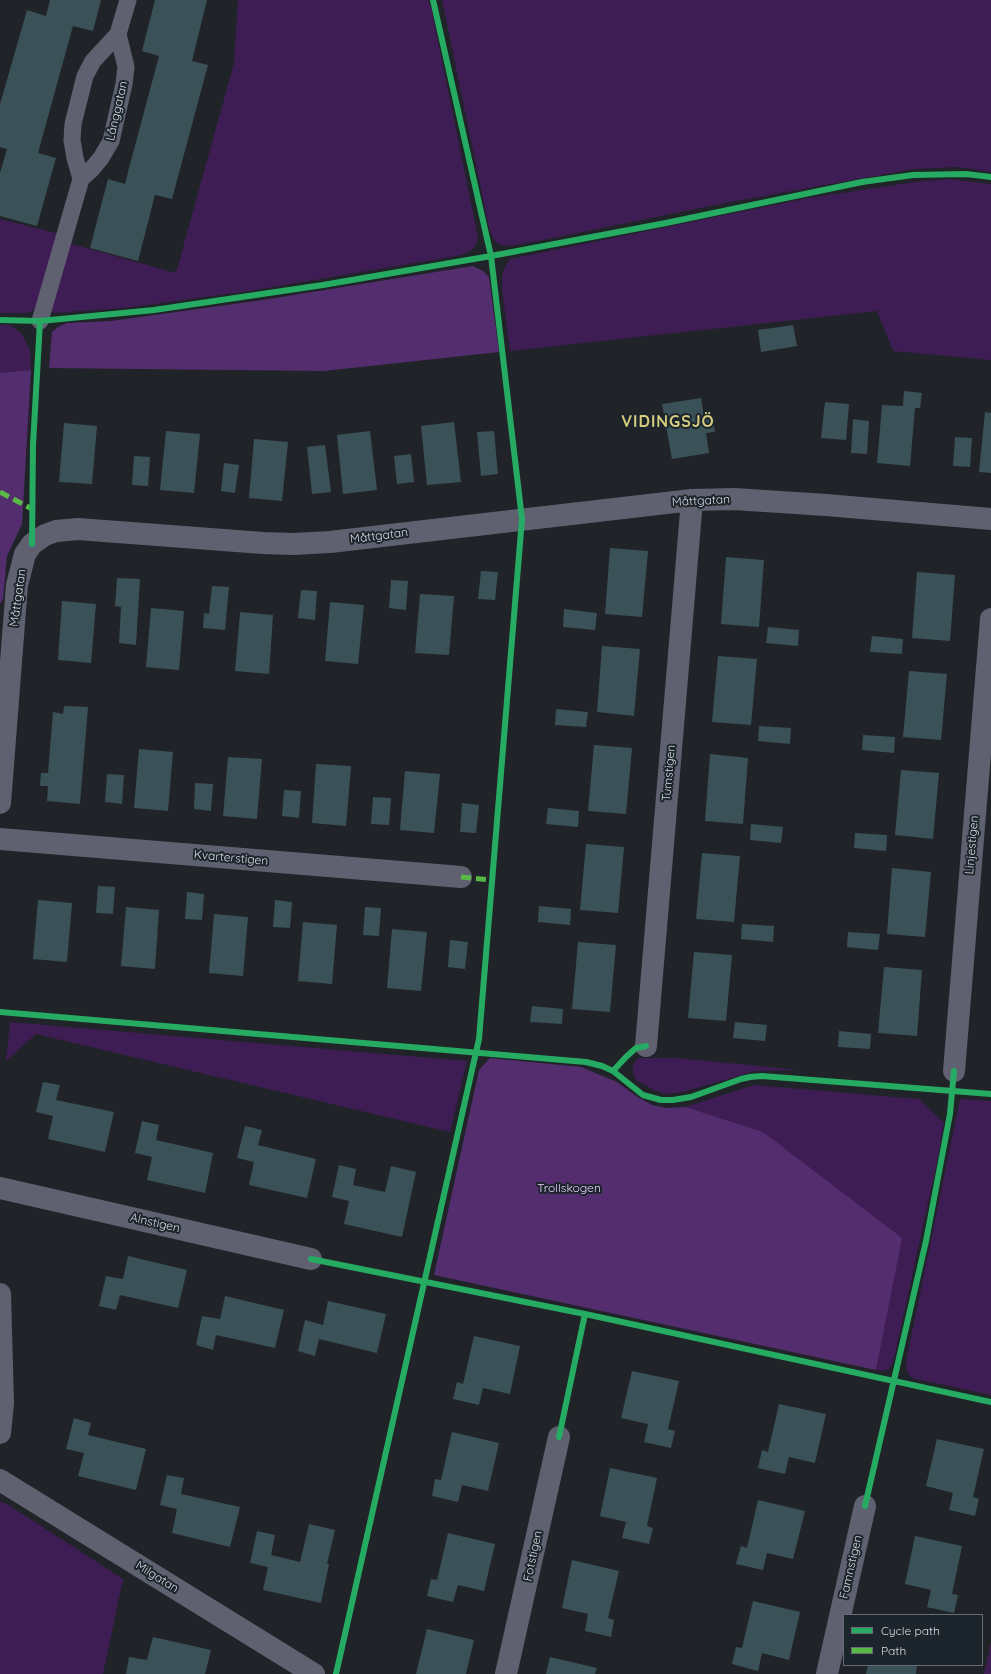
<!DOCTYPE html>
<meta charset="utf-8">
<style>
body{margin:0}
#map{position:relative;width:991px;height:1674px;overflow:hidden;background:#202428;font-family:Quicksand,sans-serif}
canvas{display:block}
.legend{position:absolute;left:843px;top:1614px;width:140px;height:52px;box-sizing:border-box;background:#1c242c;border:1px solid #676e75;margin:0;padding:5px 7px;list-style:none;font-size:12px;color:#d8dde3}
.legend li{display:flex;align-items:center;gap:8px;height:20px}
.legend b{width:20px;border:1px solid #676e75}
</style>
<div id="map">
<canvas width="991" height="1674"></canvas>
<ul class="legend">
<li><b style="height:5px;background:#26ab63"></b>Cycle path</li>
<li><b style="height:5px;background:#58b947"></b>Path</li>
</ul>
</div>
<script>
const ctx = document.querySelector('canvas').getContext('2d');
ctx.lineJoin = 'round';
function paint(path, color) { ctx.fillStyle = color; ctx.fill(path, 'evenodd'); }
const shape = rows => new Path2D(rows.map(r => 'M' + r).join(''));
function stroke(path, color, width, dash) { ctx.strokeStyle = color; ctx.lineWidth = width; ctx.lineCap = dash ? 'butt' : 'round'; ctx.setLineDash(dash || []); ctx.stroke(path); }
function drawText(font, color, halo, rows, align = 'center') {
  ctx.font = font + ' Quicksand,sans-serif'; ctx.lineWidth = 4; ctx.setLineDash([]); ctx.textBaseline = 'middle'; ctx.strokeStyle = halo; ctx.fillStyle = color; for (const [text, x, y, turn = 0] of rows) {
    ctx.save(); ctx.translate(x, y); ctx.rotate((+turn || 0) * Math.PI / 180); ctx.textAlign = isNaN(turn) ? turn : align; if (halo) ctx.strokeText(text, 0, 0); ctx.fillText(text, 0, 0); ctx.restore();
  }
}
const green = shape([
 [238,0,428,0,431,7,476,227,478,239,476,245,471,250,462,255,249,291,124,308,54,313,51,310,68,243,176,273,234,63],
 [442,0,991,0,991,172,958,167,914,169,725,203,533,242,510,246,500,245,494,240,489,228],
 [950,179,991,184,991,360,893,351,877,311,510,351,502,290,502,276,504,268,510,259,808,198,915,182],
 [0,219,59,234,39,305,34,310,27,313,0,313],
 [0,325,10,325,21,333,30,350,31,370,0,373],
 [10,1022,467,1061,450,1132,36,1034,6,1061],
 [638,1058,676,1058,800,1070,755,1071,683,1092,667,1094,656,1091,636,1080,633,1072,633,1065],
 [754,1085,919,1099,944,1123,937,1162,893,1363,889,1369,883,1371,876,1370,901,1238,685,1107],
 [960,1099,991,1101,991,1395,912,1378,907,1372,906,1362],
 [0,1502,7,1504,123,1579,103,1674,0,1674],
 [991,1643,991,1674,984,1674]
]);
const forest = shape([
 [473,266,483,271,489,277,499,352,324,371,49,368,52,332,58,327,67,323,111,321,263,300],
 [31,370,22,524,7,556,3,599,0,604,0,373],
 [490,1058,581,1067,617,1082,636,1096,652,1105,667,1108,685,1107,763,1132,902,1238,876,1370,434,1275,479,1070]
]);
const building = shape([
 [50,0,101,0,93,31,73,26,38,153,56,158,37,226,0,216,0,173,7,149,0,147,0,104,27,10,46,16],
 [155,0,207,0,192,61,208,65,172,199,155,195,138,261,90,248,108,179,125,184,129,168,159,56,142,51],
 [793,325,797,346,761,352,758,330],
 [904,391,922,393,920,408,915,408,910,466,877,463,882,405,903,406],
 [701,398,704,417,712,416,715,432,706,433,709,453,672,459,662,404],
 [825,402,849,404,846,440,821,438],
 [985,412,991,413,991,473,979,472],
 [853,419,869,421,867,454,851,453],
 [454,422,461,482,427,485,421,426],
 [64,423,97,426,92,484,59,482],
 [166,431,200,434,194,493,160,490],
 [370,431,377,490,343,494,337,435],
 [494,431,498,474,481,476,477,432],
 [955,437,972,438,970,467,953,466],
 [254,439,288,442,282,501,249,498],
 [325,445,331,492,312,494,307,447],
 [411,454,414,482,397,484,394,456],
 [134,456,150,457,148,486,132,485],
 [224,463,239,465,235,493,221,491],
 [610,548,648,551,642,617,605,614],
 [726,557,764,560,759,627,721,624],
 [481,571,498,572,495,600,478,599],
 [917,572,955,575,950,641,912,638],
 [117,578,140,579,136,645,119,643,121,607,115,606],
 [391,580,408,581,406,610,389,608],
 [212,586,229,587,225,630,203,628,204,613,209,614],
 [301,590,317,591,315,620,298,618],
 [420,594,454,596,449,655,415,653],
 [62,601,96,604,91,663,58,660],
 [330,602,364,605,358,664,325,661],
 [151,608,184,611,179,670,146,667],
 [564,609,597,613,595,630,563,627],
 [240,612,273,615,269,674,235,671],
 [768,627,799,630,798,646,766,643],
 [872,636,903,639,902,654,870,652],
 [602,646,640,649,634,716,597,712],
 [718,656,757,659,751,725,712,722],
 [909,671,947,674,941,740,903,737],
 [64,706,88,707,80,804,47,801,48,786,40,786,41,773,48,773,53,712,63,714],
 [556,709,588,712,586,727,555,725],
 [759,726,791,728,790,744,758,741],
 [863,735,895,737,894,753,862,750],
 [594,745,632,748,626,814,588,811],
 [139,749,173,752,168,811,134,808],
 [710,754,748,758,743,824,705,821],
 [228,757,262,759,257,819,223,816],
 [316,764,351,766,346,826,312,823],
 [901,770,939,773,933,839,895,835],
 [405,771,440,774,434,833,400,830],
 [107,774,124,775,122,804,105,802],
 [195,783,213,784,211,811,194,809],
 [284,790,301,791,299,818,282,816],
 [373,797,391,798,389,825,371,824],
 [462,803,479,805,476,833,460,832],
 [548,808,579,811,578,827,546,824],
 [751,824,783,827,781,843,750,840],
 [855,833,887,835,886,851,854,848],
 [586,844,624,847,618,913,580,910],
 [702,853,740,856,734,922,696,919],
 [892,868,931,872,925,937,887,934],
 [98,886,115,887,113,914,96,913],
 [187,892,204,894,202,920,185,919],
 [38,900,72,903,67,962,33,959],
 [275,900,292,902,290,928,273,927],
 [539,906,571,909,570,925,538,922],
 [126,907,159,910,155,969,121,966],
 [365,907,381,908,379,936,363,935],
 [214,914,248,917,243,976,209,973],
 [303,922,337,925,332,984,298,981],
 [742,924,774,926,773,942,741,939],
 [392,929,427,932,421,991,387,988],
 [848,932,880,934,878,950,847,947],
 [450,940,468,942,465,969,448,967],
 [578,942,616,945,610,1012,572,1009],
 [694,952,732,955,726,1021,688,1018],
 [884,967,922,970,917,1036,878,1033],
 [532,1006,563,1009,562,1024,530,1022],
 [735,1022,767,1025,765,1041,733,1038],
 [839,1031,871,1034,870,1049,838,1047],
 [43,1082,60,1085,56,1100,114,1112,105,1152,48,1139,53,1116,36,1112],
 [142,1121,159,1125,156,1140,213,1153,205,1193,147,1180,152,1157,135,1153],
 [245,1126,262,1130,258,1145,316,1159,307,1198,249,1185,254,1162,237,1158],
 [339,1165,356,1169,353,1185,385,1192,391,1166,416,1172,402,1237,344,1224,349,1201,332,1197],
 [128,1256,187,1270,178,1308,120,1295,116,1310,99,1306,106,1276,123,1279],
 [225,1296,284,1310,275,1348,216,1335,213,1350,196,1345,202,1316,220,1319],
 [328,1301,386,1314,377,1353,319,1339,315,1356,298,1351,305,1320,323,1325],
 [474,1336,520,1346,510,1394,483,1388,479,1405,453,1399,457,1382,463,1384],
 [632,1371,679,1381,668,1429,675,1431,671,1448,644,1442,648,1424,621,1418],
 [779,1404,826,1414,815,1463,789,1457,785,1474,758,1468,762,1450,768,1452],
 [74,1418,91,1423,88,1435,146,1449,136,1490,78,1476,84,1453,66,1449],
 [452,1432,499,1443,488,1491,462,1485,458,1502,432,1496,435,1479,441,1480],
 [937,1439,984,1449,973,1497,979,1499,975,1516,949,1510,953,1493,926,1486],
 [610,1468,657,1478,647,1526,653,1528,649,1544,622,1538,626,1522,600,1516],
 [167,1475,184,1478,181,1494,240,1507,230,1547,172,1533,177,1509,160,1505],
 [758,1500,805,1511,793,1559,767,1553,763,1570,736,1564,741,1546,747,1548],
 [309,1524,335,1530,327,1564,329,1564,321,1603,263,1590,268,1567,250,1563,257,1531,275,1535,271,1555,300,1562],
 [448,1533,495,1544,484,1591,458,1585,453,1602,427,1596,431,1579,437,1580],
 [915,1536,962,1546,952,1594,958,1595,954,1613,927,1607,931,1590,905,1584],
 [572,1560,619,1571,608,1618,614,1620,611,1637,585,1631,588,1614,562,1608],
 [753,1601,800,1612,789,1660,762,1653,758,1671,732,1664,736,1647,742,1648],
 [427,1629,474,1640,466,1674,416,1674],
 [153,1637,211,1650,205,1674,126,1674,129,1657,147,1660],
 [550,1657,597,1668,595,1674,546,1674],
 [868,1665,917,1665,916,1674,866,1674]
]);
const lane = shape([
 [81,179,91,170,101,158,111,141,124,84,126,67,118,34],
 [40,321,81,179,75,158,72,140,73,124,85,76,93,61,118,34,128,0]
]);
const street = shape([
 [0,803,17,585,25,554,32,544,45,535,56,531,78,529,263,543,294,544,330,542,692,500,734,499,826,505,991,519],
 [0,839,461,877],
 [646,1046,692,500],
 [954,1071,991,619],
 [0,1188,311,1259],
 [0,1294,3,1403,0,1433],
 [0,1480,314,1674],
 [506,1674,559,1437],
 [827,1674,865,1506]
]);
const quiet = shape([
 [0,492,32,509],
 [461,877,492,880]
]);
const cycleway = shape([
 [433,0,491,256,666,223,862,182,913,175,966,174,991,177],
 [0,320,40,321,154,310,323,285,491,256,522,519,479,1039,336,1674],
 [32,544,33,445,40,321],
 [0,1012,586,1062,602,1066,613,1071],
 [646,1046,636,1048,626,1057,613,1071,643,1095,661,1100,673,1100,691,1097,741,1079,750,1077,762,1076,991,1094],
 [311,1259,585,1314,991,1402],
 [559,1437,585,1314],
 [865,1506,926,1241,950,1114,954,1071]
]);
const streetNames = [
 ["Långgatan",117,111,-77],
 ["Måttgatan",701,501,-3],
 ["Måttgatan",379,536,-7],
 ["Måttgatan",18,598,-82],
 ["Tumstigen",669,773,-85],
 ["Linjestigen",972,845,-85],
 ["Kvarterstigen",231,858,5],
 ["Alnstigen",155,1223,13],
 ["Fotstigen",533,1556,-78],
 ["Famnstigen",851,1567,-77],
 ["Milgatan",157,1577,32]
];
const parkNames = [
 ["Trollskogen",569,1188]
];
const districtNames = [
 ["VIDINGSJÖ",668,422]
];
paint(green, '#3e1d54');
paint(forest, '#542d6f');
paint(building, '#3a5158');
stroke(lane, '#606170', 17);
stroke(street, '#606170', 22);
stroke(quiet, '#58b947', 5, [10, 5]);
stroke(cycleway, '#26ab63', 6);
drawText('12px', '#d8dde3', '#1c242c', streetNames);
drawText('12px', '#e6cef9', '#1c242c', parkNames);
ctx.letterSpacing = '1px';
drawText('bold 16px', '#d6cd7f', '#1c242c', districtNames);
ctx.letterSpacing = '0px';
</script>
